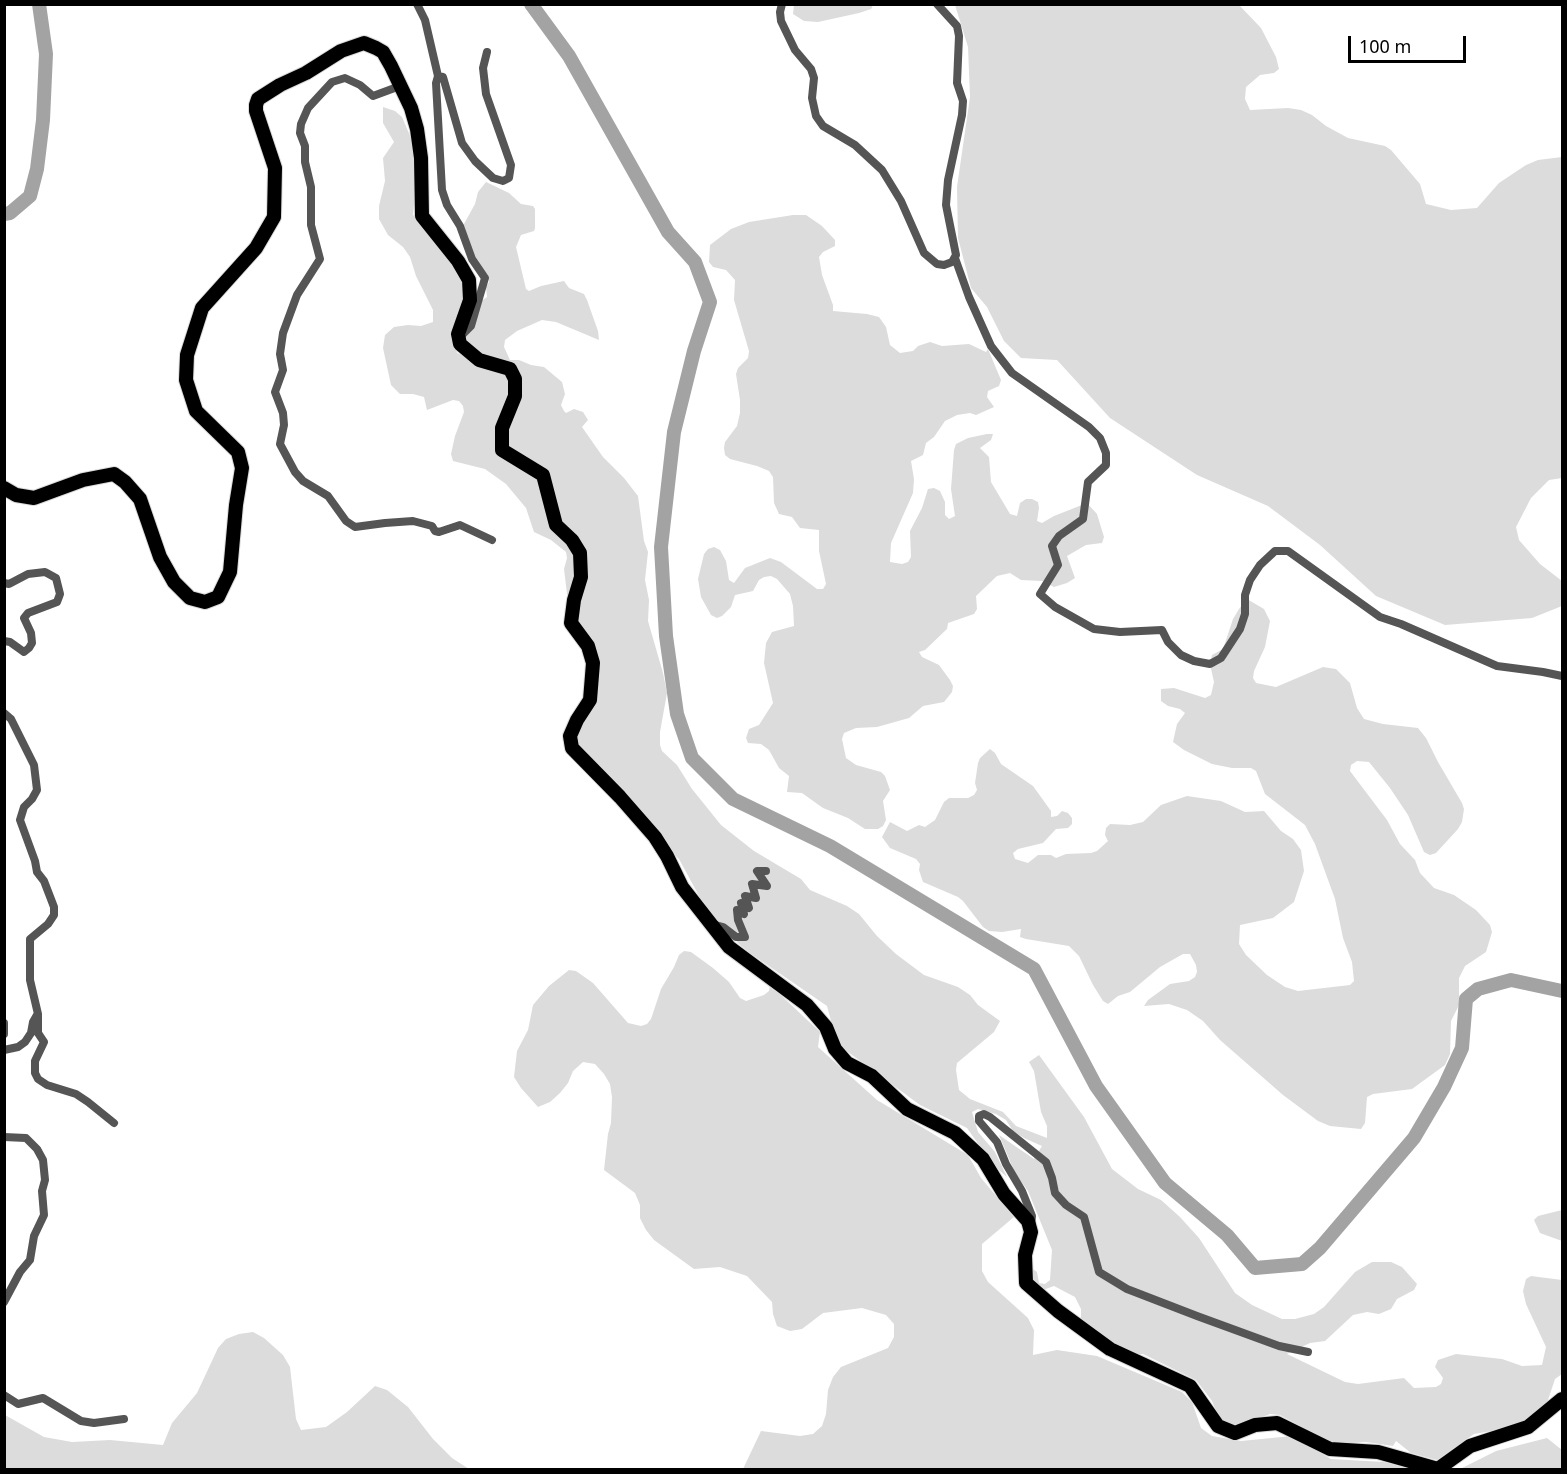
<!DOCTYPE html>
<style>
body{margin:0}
#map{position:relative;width:1567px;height:1474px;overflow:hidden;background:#fff;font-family:"Noto Sans",sans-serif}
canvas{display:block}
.frame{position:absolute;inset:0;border:6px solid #000;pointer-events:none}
.scale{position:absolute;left:1348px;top:36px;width:118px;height:27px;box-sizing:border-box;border:3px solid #000;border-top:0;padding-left:8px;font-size:18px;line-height:21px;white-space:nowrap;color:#000;-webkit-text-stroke:4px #fff;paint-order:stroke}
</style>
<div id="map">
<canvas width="1567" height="1474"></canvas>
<div class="frame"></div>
<div class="scale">100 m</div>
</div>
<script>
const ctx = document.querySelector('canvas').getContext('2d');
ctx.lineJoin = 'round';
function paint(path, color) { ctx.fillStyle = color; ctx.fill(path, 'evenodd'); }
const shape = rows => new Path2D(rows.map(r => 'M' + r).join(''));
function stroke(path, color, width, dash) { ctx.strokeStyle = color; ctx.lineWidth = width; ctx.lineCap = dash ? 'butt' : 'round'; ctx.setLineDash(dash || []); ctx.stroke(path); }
const green = shape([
 [794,5,794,4,873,5,871,9,859,13,818,22,804,21,793,14],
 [955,5,1239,5,1261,28,1276,57,1279,69,1274,73,1260,75,1246,87,1245,99,1250,110,1288,108,1301,110,1312,115,1326,126,1348,138,1385,146,1391,150,1420,184,1426,204,1451,210,1477,208,1499,183,1526,165,1538,160,1562,157,1562,478,1549,480,1531,498,1516,527,1519,540,1540,564,1562,581,1562,606,1532,618,1445,625,1376,596,1320,545,1268,506,1197,475,1110,418,1057,360,1021,358,1004,341,987,307,971,288,958,238,957,187,970,97,968,47],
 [383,107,395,111,402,117,414,145,417,174,413,215,418,218,463,278,465,297,453,338,457,353,480,363,467,345,464,329,471,308,487,297,486,287,489,282,488,275,474,257,464,235,464,224,475,204,478,192,486,182,509,193,521,204,533,206,535,209,535,228,534,231,521,235,516,247,526,289,529,291,541,286,564,281,569,288,584,294,587,300,598,331,599,340,556,322,542,320,517,331,505,340,504,347,510,360,519,360,531,365,544,367,562,382,565,394,561,405,564,411,566,413,574,409,583,412,588,420,582,427,603,457,624,478,638,496,644,541,648,552,645,580,649,600,648,621,663,673,667,693,660,732,660,745,662,751,677,765,692,789,721,825,754,851,801,879,810,890,847,906,859,914,877,936,896,954,924,975,958,987,970,995,978,1005,1000,1021,994,1032,957,1063,956,1070,959,1090,970,1099,1003,1112,1016,1126,1047,1138,1047,1126,1041,1112,1034,1071,1029,1062,1039,1055,1084,1117,1112,1169,1138,1189,1161,1200,1180,1217,1199,1238,1235,1293,1252,1305,1282,1319,1295,1319,1314,1314,1324,1307,1355,1272,1372,1262,1391,1262,1402,1267,1417,1284,1414,1290,1397,1299,1391,1309,1379,1314,1367,1312,1353,1315,1325,1341,1310,1343,1287,1354,1345,1382,1358,1384,1404,1378,1414,1388,1436,1387,1441,1384,1443,1378,1435,1367,1438,1360,1456,1354,1502,1359,1522,1366,1542,1365,1546,1347,1526,1304,1523,1291,1526,1279,1531,1276,1562,1280,1562,1374,1555,1379,1546,1406,1516,1427,1474,1434,1437,1460,1411,1453,1396,1441,1393,1446,1366,1442,1334,1444,1280,1415,1270,1414,1240,1426,1224,1424,1221,1422,1212,1401,1196,1380,1143,1354,1135,1354,1106,1341,1081,1322,1081,1309,1075,1297,1054,1286,1040,1291,1031,1282,1030,1267,1037,1272,1039,1283,1045,1284,1050,1280,1052,1250,1028,1191,1015,1173,999,1135,1034,1159,1042,1146,1024,1138,1013,1131,1006,1120,996,1114,978,1109,972,1112,978,1132,995,1152,1007,1177,993,1165,967,1128,920,1105,844,1049,836,1039,827,1006,750,953,739,944,727,930,719,925,705,907,679,859,655,837,629,798,606,773,590,763,576,743,598,658,592,638,580,625,578,619,568,602,564,569,567,558,566,552,551,540,534,532,526,508,506,484,485,469,453,461,451,454,455,436,464,412,463,406,459,401,453,400,427,410,424,397,413,394,400,394,391,385,383,348,385,335,394,327,408,325,421,326,433,322,433,310,416,276,410,257,403,247,388,235,379,219,379,206,385,181,383,158,394,142,383,123],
 [793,215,806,215,822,226,835,240,835,246,823,252,819,257,822,275,833,305,833,311,867,314,879,317,886,327,890,345,900,353,913,351,918,346,930,342,942,346,969,344,986,352,988,349,1001,380,999,386,988,391,987,397,994,407,976,415,970,413,957,415,945,421,934,437,926,443,923,455,911,461,914,479,913,493,891,543,890,562,902,564,908,562,911,557,910,531,922,508,928,489,934,488,940,491,945,502,945,515,949,519,955,516,951,489,954,450,956,444,968,438,987,434,993,434,991,440,980,448,989,457,991,482,1010,514,1017,516,1020,503,1026,499,1032,499,1038,502,1039,508,1037,521,1042,523,1054,516,1087,503,1097,514,1104,537,1102,543,1086,545,1067,556,1075,578,1067,583,1054,587,1042,581,1021,580,1010,573,997,576,976,596,977,609,974,614,948,623,947,629,925,650,919,652,922,657,939,665,950,680,953,686,952,692,944,702,923,706,909,718,877,727,856,728,844,733,842,739,846,758,856,765,881,772,885,776,890,790,883,801,886,820,883,826,878,829,865,829,848,818,823,808,802,793,787,792,789,776,779,768,769,750,761,744,748,743,746,738,749,729,759,725,773,703,764,663,766,643,772,632,794,626,793,606,790,594,777,579,771,576,764,577,759,580,753,591,735,595,731,607,722,616,717,618,711,615,701,597,698,579,704,554,708,549,714,547,720,550,726,561,729,580,734,583,745,568,770,558,781,562,817,589,823,589,826,584,819,551,819,530,800,528,792,517,779,514,774,503,773,477,769,471,757,466,730,459,725,455,724,448,725,442,737,426,740,413,740,400,736,374,738,368,748,358,749,351,734,300,735,280,726,270,713,267,709,262,710,245,731,229,749,222],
 [1247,599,1264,609,1270,621,1265,647,1254,671,1253,678,1256,683,1276,687,1323,667,1336,669,1350,683,1357,708,1364,719,1383,724,1418,728,1426,738,1438,762,1462,803,1464,809,1462,822,1458,829,1436,853,1430,855,1424,852,1408,815,1390,788,1369,762,1357,761,1351,765,1350,771,1387,820,1400,844,1415,860,1420,873,1434,888,1454,895,1476,910,1490,925,1492,932,1486,952,1465,966,1459,978,1459,1005,1451,1021,1450,1054,1445,1065,1412,1089,1373,1094,1367,1097,1365,1123,1361,1129,1330,1126,1318,1121,1283,1095,1220,1040,1203,1021,1187,1010,1169,1004,1144,1006,1148,1000,1170,984,1189,981,1195,977,1197,972,1196,965,1190,954,1183,954,1160,967,1130,992,1118,996,1108,1004,1103,1001,1093,985,1079,956,1069,946,1026,939,1020,937,1021,929,1002,932,989,931,983,927,963,901,958,897,923,882,919,870,920,864,916,859,890,848,882,837,890,822,907,831,919,825,925,827,935,820,944,802,949,798,968,798,974,795,977,790,975,783,978,763,980,758,990,749,995,753,1001,764,1033,786,1051,811,1051,817,1057,816,1062,811,1068,813,1072,818,1072,824,1068,828,1056,829,1043,843,1018,849,1013,853,1015,859,1028,863,1038,855,1051,855,1056,858,1066,854,1091,853,1097,851,1108,841,1105,835,1106,828,1110,824,1130,825,1143,822,1161,805,1187,796,1221,801,1245,812,1264,811,1281,831,1293,839,1301,850,1304,871,1294,902,1273,918,1240,925,1239,944,1246,955,1267,975,1285,987,1298,991,1350,985,1354,981,1352,962,1343,938,1335,899,1315,844,1305,825,1265,794,1256,771,1251,768,1232,768,1212,764,1184,750,1173,742,1177,724,1185,713,1180,709,1168,706,1161,701,1161,689,1174,688,1205,698,1211,695,1214,682,1210,664,1212,655,1223,649,1233,619,1239,609],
 [684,951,691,952,713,968,729,982,740,998,746,1001,764,995,769,991,770,985,820,1032,818,1047,877,1100,968,1155,981,1178,1014,1217,982,1244,982,1271,988,1282,1028,1318,1034,1330,1033,1355,1057,1350,1097,1356,1182,1392,1192,1402,1201,1428,1212,1436,1241,1441,1292,1436,1331,1459,1384,1462,1411,1469,743,1469,761,1431,800,1436,813,1434,822,1426,826,1414,828,1390,833,1377,841,1367,888,1348,894,1337,894,1324,886,1315,862,1308,823,1313,802,1329,790,1331,777,1326,773,1314,772,1302,747,1276,720,1267,694,1269,654,1240,646,1230,640,1218,640,1205,635,1193,604,1170,608,1134,611,1123,612,1097,610,1084,604,1074,595,1064,583,1062,573,1071,568,1083,560,1093,550,1102,538,1107,521,1088,514,1077,517,1051,528,1030,533,1005,549,986,569,970,576,971,593,983,628,1023,641,1026,647,1024,651,1019,661,989,674,967,679,955],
 [1562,1210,1562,1241,1540,1233,1534,1220,1538,1216],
 [253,1332,264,1338,283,1355,290,1367,296,1419,301,1430,326,1427,347,1412,375,1386,387,1390,408,1407,433,1439,452,1458,469,1469,5,1469,5,1415,44,1437,72,1442,110,1440,163,1445,172,1423,197,1393,218,1348,226,1339,239,1334],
 [1547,1438,1562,1450,1562,1469,1460,1469,1496,1451]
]);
const river = shape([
 [531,4,569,56,668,232,695,262,710,302,694,351,674,432,661,547,666,636,677,714,692,758,733,799,830,846,1034,969,1096,1086,1165,1183,1227,1235,1255,1268,1302,1264,1320,1248,1414,1138,1444,1087,1462,1048,1466,999,1478,989,1511,980,1562,991],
 [4,214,10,213,30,196,37,169,43,120,46,54,39,4]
]);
const street = shape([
 [417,4,425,20,438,76],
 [782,4,780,12,781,21,795,50,811,69,814,78,812,98,816,116,823,126,855,145,882,170,901,201,924,253,937,264,944,265,952,262,956,255,946,205,948,180,962,115,963,101,957,83,959,36,957,26,937,4],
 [400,86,373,96,360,85,345,78,332,82,308,108,301,124,300,133,305,146,305,162,311,187,311,225,320,259,297,295,283,333,280,354,283,370,275,392,283,413,284,425,280,444,295,472,303,481,328,496,346,521,355,527,385,523,413,521,432,526,435,531,439,532,460,525,492,540],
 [955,258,969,297,991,346,1012,373,1089,427,1100,438,1106,453,1106,465,1088,482,1083,519,1059,536,1052,546,1058,565,1040,594,1055,607,1094,629,1120,632,1162,630,1168,642,1181,655,1194,661,1210,664,1221,658,1240,629,1245,614,1245,595,1250,580,1260,565,1275,551,1288,551,1380,617,1401,624,1497,666,1543,672,1562,676],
 [460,337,471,326,485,278,472,259,460,226,447,205,442,190,436,83,438,76,443,77,462,143,475,161,493,178,503,181,509,178,511,165,486,94,483,68,487,52],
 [4,583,9,584,28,574,45,572,56,578,60,594,57,602,28,613,24,618,31,633,32,643,29,648,24,652,10,642,4,641],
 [4,713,11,719,34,765,37,790,32,799,24,807,20,820,35,861,37,872,44,881,54,907,54,915,48,924,30,939,30,980,38,1014,38,1033,44,1042,35,1061,35,1073,38,1079,47,1085,76,1094,88,1102,114,1123],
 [712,924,723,927,736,937,745,937,738,920,737,910,744,914,741,903,749,908,745,896,756,898,752,884,767,886,757,871,766,871],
 [4,1023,4,1034],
 [4,1050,18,1047,25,1042,31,1033,33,1022,37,1015],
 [4,1137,26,1138,37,1149,43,1160,45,1180,42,1191,44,1215,34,1236,30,1260,20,1272,4,1302],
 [1031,1224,1032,1216,1022,1191,1006,1164,997,1142,979,1121,979,1116,984,1114,990,1117,1046,1162,1052,1178,1055,1193,1066,1205,1084,1217,1099,1272,1127,1289,1197,1316,1279,1346,1308,1352],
 [4,1395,18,1404,43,1398,81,1421,94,1423,124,1419]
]);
const highway = shape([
 [4,488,16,495,34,498,83,480,114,474,125,482,140,499,160,557,174,582,190,598,205,602,218,597,230,572,236,505,242,468,238,452,196,411,186,380,187,355,202,308,256,248,274,217,275,168,256,111,256,105,258,99,280,85,306,73,341,51,364,43,376,48,383,52,391,66,411,108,417,129,421,158,422,216,458,261,469,280,470,300,458,334,460,344,479,360,510,369,515,379,515,396,502,428,502,450,543,475,556,525,572,540,580,553,581,577,574,600,571,623,588,646,593,663,590,700,577,720,570,736,572,748,620,797,655,837,667,856,682,887,729,947,807,1005,826,1027,835,1049,847,1063,872,1076,907,1109,955,1133,983,1159,1004,1194,1028,1221,1031,1232,1025,1255,1026,1283,1058,1311,1110,1349,1190,1386,1218,1426,1235,1433,1255,1425,1277,1423,1330,1449,1378,1452,1438,1469,1470,1446,1528,1427,1562,1399]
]);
paint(green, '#dcdcdc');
stroke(river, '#a3a3a3', 14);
stroke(highway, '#dbdbdb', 16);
stroke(street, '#555', 8);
stroke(highway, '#000', 14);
</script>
